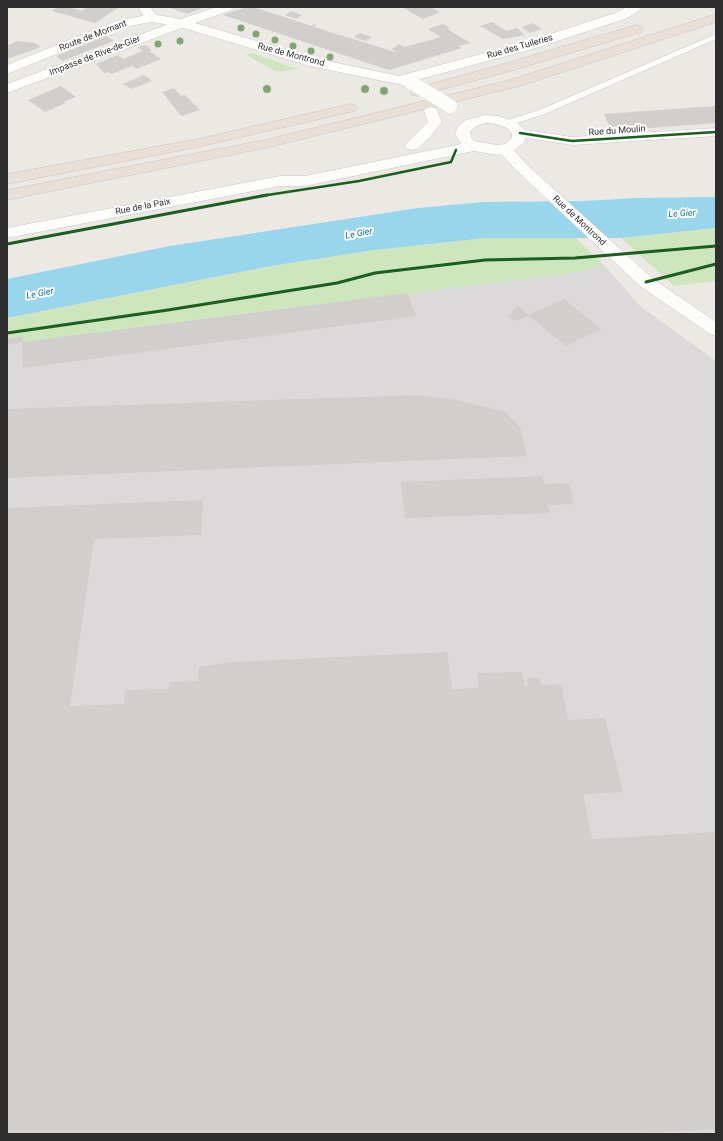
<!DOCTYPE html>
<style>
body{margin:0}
#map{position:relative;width:723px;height:1141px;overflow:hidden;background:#ece8e4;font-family:Roboto,sans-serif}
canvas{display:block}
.frame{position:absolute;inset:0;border:8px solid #2e2e2e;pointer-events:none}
</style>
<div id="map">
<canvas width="723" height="1141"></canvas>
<div class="frame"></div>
</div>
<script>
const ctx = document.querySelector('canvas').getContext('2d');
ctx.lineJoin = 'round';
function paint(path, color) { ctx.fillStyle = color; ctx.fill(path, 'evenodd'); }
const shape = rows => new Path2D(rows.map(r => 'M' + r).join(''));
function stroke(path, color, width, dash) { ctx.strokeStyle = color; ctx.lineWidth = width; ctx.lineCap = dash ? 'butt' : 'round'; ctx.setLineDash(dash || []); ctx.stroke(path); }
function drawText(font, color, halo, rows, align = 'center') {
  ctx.font = font + ' Roboto,sans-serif'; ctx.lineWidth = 4; ctx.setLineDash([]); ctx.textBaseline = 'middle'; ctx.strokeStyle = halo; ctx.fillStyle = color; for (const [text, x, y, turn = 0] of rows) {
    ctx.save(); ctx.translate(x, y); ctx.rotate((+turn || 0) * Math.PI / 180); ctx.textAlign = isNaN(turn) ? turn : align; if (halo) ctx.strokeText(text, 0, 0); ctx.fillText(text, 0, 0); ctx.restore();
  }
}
const industrial = shape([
 [604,265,640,306,716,361,716,1134,7,1134,7,339,23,336,23,342,582,272]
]);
const green = shape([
 [252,53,297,69,277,72,246,55],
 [716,228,716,281,674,286,621,238],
 [486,238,576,238,604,265,582,272,22,342,23,336,7,339,7,318,271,266,375,250]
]);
const water = shape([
 [716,197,716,228,621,238,486,238,375,250,271,266,7,318,7,279,170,246,418,208,484,202,583,201,636,198]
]);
const building = shape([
 [58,7,68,7,82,11,87,7,119,7,95,23,52,11],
 [168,7,205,7,187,14],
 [246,7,253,7,312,26,314,24,316,25,314,27,395,52,396,51,391,50,399,44,405,47,441,37,428,29,443,24,450,28,447,29,471,43,458,46,462,48,389,70,223,15],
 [402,7,430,7,440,12,423,19],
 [291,11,302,15,296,19,285,15],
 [492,22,506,31,517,28,525,35,503,39,480,26],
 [533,23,542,29,530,33,522,27],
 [360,33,372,37,366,41,354,37],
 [106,36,114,41,62,61,56,56],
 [17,41,35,43,41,47,7,59,7,46],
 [145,45,152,50,149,51,161,59,136,69,132,66,111,74,108,72,104,73,96,64,118,55,123,59,143,51,138,47],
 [144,75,152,81,131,89,123,84],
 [61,86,76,97,63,102,66,103,45,112,28,100],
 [174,88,181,96,185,95,200,110,181,116,162,92],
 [716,106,716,123,611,131,604,114],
 [408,293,416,316,23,368,22,342],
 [564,299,601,329,566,346,529,316,517,321,509,318,517,305,528,315],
 [23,336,22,342,7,345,7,339],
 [418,395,456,400,505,412,520,427,527,456,7,478,7,409],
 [542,476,544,484,569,483,574,504,548,505,550,513,405,518,401,482],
 [203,500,201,535,94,539,70,706,124,704,126,690,169,689,170,682,198,681,199,667,231,662,447,652,452,689,479,688,477,673,522,672,525,686,528,686,527,678,540,678,541,685,561,684,568,720,605,718,623,792,583,794,592,839,716,832,716,1129,628,1134,7,1134,7,508]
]);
const service = shape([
 [716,34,716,39,545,114,508,126,504,123,505,121,539,110,716,34]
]);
const minor = shape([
 [138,7,150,7,158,18,157,21,152,22,147,21,138,7],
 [182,19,187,20,188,23,187,26,7,93,7,84,182,19],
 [716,128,716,136,572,145,520,137,515,136,513,133,515,130,520,129,572,137,716,128]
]);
const secondary = shape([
 [216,7,234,7,232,10,195,23,318,59,399,76,526,42,615,13,627,7,642,7,640,10,625,19,536,48,417,80,419,83,417,86,412,87,310,66,180,27,152,22,124,27,7,74,7,65,116,21,152,14,181,19,216,7],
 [431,107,436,108,442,122,430,137,417,149,412,150,407,149,405,146,407,143,428,122,424,111,426,108,431,107],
 [485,115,497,116,517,122,527,133,524,143,514,150,525,163,652,278,716,322,716,336,710,334,640,286,515,169,501,154,497,155,474,151,305,186,280,186,7,238,7,228,280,176,305,176,461,144,455,134,458,126,466,120,485,115],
 [486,123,495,124,507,128,512,134,512,138,505,144,497,145,474,141,471,137,470,131,476,126,486,123]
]);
const motorway = shape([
 [716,14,716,22,520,86,265,148,7,200,7,190,265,140,510,80,716,14],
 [636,25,641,26,643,29,641,32,507,72,417,96,412,95,410,92,412,89,497,66,636,25],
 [350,104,355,105,357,108,355,111,198,147,7,184,7,174,198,139,350,104]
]);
const secondaryBridge = shape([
 [412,83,450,106]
]);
const cyclewayFar1 = shape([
 [520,133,572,141,716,132],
 [261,196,359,181,451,162,456,150]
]);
const cycleway = shape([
 [7,244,267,195],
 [646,282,716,264],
 [7,333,168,310,337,283,375,273,485,260,575,258,716,246]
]);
const trees = [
 [241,28,3.5],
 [256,34,3.5],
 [275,40,3.5],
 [180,41,3.5],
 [158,44,3.5],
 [293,46,3.5],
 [311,51,3.5],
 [330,57,3.5],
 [267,89,4],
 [365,89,4],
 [384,91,4]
];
const farStreetnames = [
 ["Route de Mornant",93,36,-21],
 ["Rue des Tuileries",520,47,-16],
 ["Rue de Montrond",291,55,15],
 ["Impasse de Rive-de-Gier",95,56,-21],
 ["Rue du Moulin",617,131,-4],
 ["Rue de la Paix",143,207,-11],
 ["Rue de Montrond",579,221,43]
];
const farWaternames = [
 ["Le Gier",682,214,-3],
 ["Le Gier",359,234,-11],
 ["Le Gier",40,294,-11]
];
paint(industrial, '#dcd9db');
paint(green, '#cee6be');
paint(water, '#99d6ec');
paint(building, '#d1cecb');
stroke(service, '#c5c4c5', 1);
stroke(minor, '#c5c4c5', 1);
stroke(secondary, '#c5c4c5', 1);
stroke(motorway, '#c6c5c4', 1);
paint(service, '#fcfcfb');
paint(minor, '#fcfcfb');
paint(secondary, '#fcfcfb');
paint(motorway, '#eadfd6');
stroke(secondaryBridge, '#c5c4c5', 14, []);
stroke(secondaryBridge, '#fcfcfb', 14);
stroke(cyclewayFar1, '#1b5e20', 2.5);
stroke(cycleway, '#1b5e20', 3);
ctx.fillStyle = '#82a575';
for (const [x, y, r] of trees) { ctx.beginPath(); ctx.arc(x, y, r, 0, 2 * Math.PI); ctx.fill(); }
drawText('9px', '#2e2e2e', '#fff', farStreetnames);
drawText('italic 9px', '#0d6fa3', '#fff', farWaternames);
</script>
